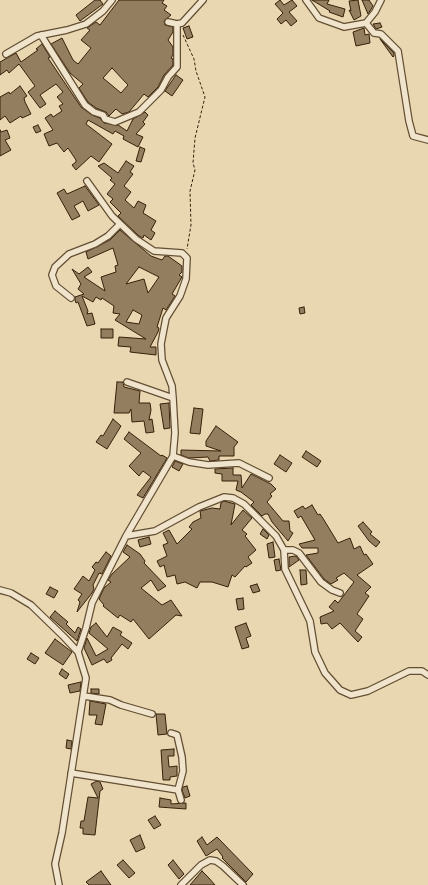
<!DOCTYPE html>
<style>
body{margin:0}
canvas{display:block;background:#e8d7b1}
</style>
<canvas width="428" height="885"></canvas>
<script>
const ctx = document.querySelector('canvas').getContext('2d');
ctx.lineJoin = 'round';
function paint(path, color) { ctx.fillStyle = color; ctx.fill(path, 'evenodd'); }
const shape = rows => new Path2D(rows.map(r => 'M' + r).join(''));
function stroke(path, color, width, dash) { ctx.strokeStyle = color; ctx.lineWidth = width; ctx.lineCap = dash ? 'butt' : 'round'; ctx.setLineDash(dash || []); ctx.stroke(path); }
const building = shape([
 [95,0,100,0,103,4,80,21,76,15,95,0],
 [119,0,164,0,162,3,167,6,164,10,171,15,164,21,165,25,173,27,173,32,168,40,173,47,173,55,171,58,173,59,173,65,164,75,158,87,148,97,144,94,129,112,122,114,116,109,109,116,106,112,96,108,88,102,79,88,83,84,70,73,51,44,62,38,73,60,78,64,91,48,81,40,90,30,87,28,96,22,100,25,119,0],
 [112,68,128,85,121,93,103,78,112,68],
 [280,0,284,5,292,0,297,6,289,12,297,21,291,26,286,20,281,24,277,19,283,13,275,4,280,0],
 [312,0,329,0,327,4,345,9,343,17,329,12,330,11,312,0],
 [358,0,361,16,354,20,349,10,351,11,349,1,358,0],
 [362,0,369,0,373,6,368,14,362,0],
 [380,23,382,27,376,29,373,24,380,23],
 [189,26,193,37,187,39,183,28,189,26],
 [364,28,365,35,369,34,370,43,356,46,353,32,364,28],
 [380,39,394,53,394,56,393,57,380,39],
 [42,44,50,57,48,58,81,107,92,115,100,118,104,123,118,125,127,131,133,119,145,112,148,115,143,122,145,124,136,134,143,137,138,147,123,139,124,136,115,131,113,134,88,120,86,124,112,144,99,162,91,156,76,170,72,165,76,162,76,160,68,148,64,152,57,143,49,146,44,134,53,130,45,118,51,114,53,117,62,111,59,106,63,104,57,97,63,92,56,84,40,95,46,104,40,108,28,92,35,86,19,64,9,73,7,70,0,75,0,62,16,53,21,62,38,50,36,49,42,44],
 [176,75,183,80,172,96,165,91,176,75],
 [20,86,27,96,24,98,25,102,31,114,22,118,21,116,10,123,5,116,0,120,0,97,9,92,10,94,20,86],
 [38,125,41,131,36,133,33,127,38,125],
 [0,130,1,132,7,130,10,138,5,140,11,150,0,156,0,130],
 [140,147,145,149,141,162,136,161,140,147],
 [126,161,134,166,130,172,133,174,124,186,131,192,125,200,134,208,138,201,146,205,143,213,156,221,151,230,155,233,151,240,144,235,143,238,139,236,118,216,121,213,110,202,113,199,107,194,115,184,110,180,112,178,98,166,104,163,118,173,126,161],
 [85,186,99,205,88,211,83,201,74,206,80,216,72,220,57,193,64,189,67,194,85,186],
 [120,230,151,256,162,260,165,256,168,256,182,266,182,272,179,275,182,277,172,294,175,296,166,310,163,308,157,327,159,328,158,332,150,347,156,347,156,355,130,352,131,347,118,346,119,337,146,339,115,320,120,314,113,313,114,306,102,298,101,300,96,297,93,302,82,296,88,311,87,314,92,313,95,324,87,326,78,302,76,303,75,300,75,297,84,294,78,289,81,284,72,269,79,274,88,267,92,272,84,277,105,291,101,277,116,272,115,266,118,265,113,248,88,259,86,252,110,240,120,230],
 [139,267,159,277,148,293,144,279,126,284,139,267],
 [133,310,142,315,139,324,126,322,133,310],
 [304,307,305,313,300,314,299,308,304,307],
 [101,329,113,329,113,338,101,338,101,329],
 [117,382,123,382,124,387,140,391,139,403,150,403,151,410,149,420,152,419,154,432,146,433,144,421,132,422,131,409,129,413,114,413,117,382],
 [169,403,170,428,164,429,160,404,169,403],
 [194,408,203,409,200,434,190,433,194,408],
 [113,419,121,426,107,449,96,442,101,435,103,436,113,419],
 [216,426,238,442,234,447,234,456,219,456,219,460,210,461,208,457,189,458,181,455,181,450,221,451,206,446,206,441,216,426],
 [129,432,161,456,162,455,167,458,143,498,137,495,151,477,143,471,139,476,129,466,141,453,124,439,129,432],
 [306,451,321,461,317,467,302,457,306,451],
 [280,455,292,463,286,472,274,464,280,455],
 [175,461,183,464,179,471,172,467,175,461],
 [233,468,233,475,241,475,242,488,251,474,271,484,276,489,270,494,272,496,267,502,283,521,289,521,290,531,293,533,288,541,272,522,268,514,265,514,262,516,251,505,254,502,241,492,236,490,238,481,222,481,222,474,215,473,215,469,233,468],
 [224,501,235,504,231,525,243,510,252,518,242,530,247,534,245,536,256,550,248,557,252,563,246,567,245,566,235,577,232,575,228,587,212,582,200,582,197,588,185,582,177,584,175,575,167,577,164,565,160,567,157,561,167,556,163,545,168,543,163,533,169,530,177,544,192,529,189,527,193,522,201,518,200,511,212,508,220,509,221,503,224,501],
 [312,505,318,515,320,514,324,520,338,543,350,538,354,549,360,546,364,555,366,554,373,564,357,575,371,587,365,593,369,596,357,614,363,619,355,631,362,637,358,642,340,623,332,629,327,623,321,624,320,617,334,611,329,607,335,600,338,603,354,582,344,573,336,578,338,580,331,584,324,579,306,555,318,553,318,548,302,548,299,544,315,540,301,516,298,518,294,511,303,506,305,509,312,505],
 [363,522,372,532,370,534,380,542,376,547,369,541,358,526,363,522],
 [263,529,269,535,267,539,260,534,263,529],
 [149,537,151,544,140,547,138,540,149,537],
 [273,542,275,557,269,558,267,544,273,542],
 [127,545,140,554,145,561,144,563,166,586,158,591,151,580,141,588,162,605,171,600,182,616,176,615,149,639,133,619,131,622,120,615,118,618,103,606,104,605,99,599,104,588,111,582,108,580,112,574,130,557,123,552,127,545],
 [106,552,111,556,102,574,99,573,93,585,94,589,92,593,77,612,80,602,78,600,82,594,74,589,83,576,89,581,95,570,92,567,96,562,98,563,106,552],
 [296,556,299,560,289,567,289,557,296,556],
 [279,559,281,570,276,571,274,560,279,559],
 [300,570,306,570,307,584,301,585,300,570],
 [257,584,260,591,253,593,250,586,257,584],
 [50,587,58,591,54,598,46,594,50,587],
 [243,598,244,609,238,610,236,599,243,598],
 [55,611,68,622,66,624,75,633,78,627,81,629,77,641,50,617,55,611],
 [96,623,107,637,113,627,122,632,120,635,132,643,128,649,122,644,111,658,112,660,107,663,104,659,92,665,84,648,87,638,96,656,108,649,89,633,91,627,96,623],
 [246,623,251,636,246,638,249,647,242,649,235,627,246,623],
 [55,639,72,652,63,665,45,653,55,639],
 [31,653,39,658,35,664,27,659,31,653],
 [62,669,69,674,66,679,59,674,62,669],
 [81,682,80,691,70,693,68,685,81,682],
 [91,689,99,689,99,694,91,693,91,689],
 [90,701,106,704,102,725,95,724,97,715,89,715,90,701],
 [156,714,165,714,167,734,158,735,156,714],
 [67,740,72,741,71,749,66,748,67,740],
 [174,749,174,756,168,756,169,767,177,766,177,776,170,777,170,780,163,780,161,750,174,749],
 [97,781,100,782,103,789,100,791,95,835,83,834,83,828,80,828,81,821,84,821,88,797,98,798,91,784,97,781],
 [187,786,190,796,185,798,182,790,183,787,187,786],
 [160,798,171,800,171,804,186,803,186,809,159,807,160,798],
 [155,816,161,825,154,829,148,820,155,816],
 [140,835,145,848,136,852,130,840,140,835],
 [202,837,207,845,217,837,253,874,246,882,222,858,223,857,217,849,206,856,197,841,202,837],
 [123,860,135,873,129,878,117,865,123,860],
 [173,860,184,874,179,879,168,865,173,860],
 [101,871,111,885,89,885,86,882,101,871],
 [202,871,208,877,215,885,190,885,202,871]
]);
const path = shape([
 [183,35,194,59,196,71,205,97,195,138,193,163,195,170,190,191,191,225,187,249]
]);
const street = shape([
 [306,0,319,18,344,27,366,23,375,12,381,0],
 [168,22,177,24,182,23,203,0],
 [366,23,374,33,381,34,398,51,409,121,413,136,428,140],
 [41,35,85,105,94,112,103,115,105,119,115,122,139,112,161,90,168,77,177,67,177,24],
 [6,54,37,36,67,30,86,24,103,11,112,0],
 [87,181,112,216,136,239,154,251,182,253,187,258,186,279,180,296,166,318,161,344,162,360,172,386,173,398,175,433,173,456,126,536],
 [71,298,56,286,52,275,55,267,69,254,95,244,108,236,120,224],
 [127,382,173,398],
 [173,456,189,462,208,465,239,463,269,478],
 [284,550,293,550,299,553,321,582,332,590,340,593],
 [0,590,11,593,31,605,64,637,78,652,86,678,62,833,55,864,59,885],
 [78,652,86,628,92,603,126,536,155,531,199,507,224,497,233,498,244,504,276,536,284,550,285,569,310,621,315,652,325,673,340,690,351,695,368,691,409,671,422,671,428,675],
 [84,696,110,700,121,705,152,714],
 [171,733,177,735,182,757,183,771,178,790,181,800],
 [71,773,178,790],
 [181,885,201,865,210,860,216,861,223,866,243,885]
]);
paint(building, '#937f60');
stroke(building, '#372009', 1);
stroke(street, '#634e33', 8);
stroke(path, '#372009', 1, [3, 2]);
stroke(street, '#f0e5cc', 5.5);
</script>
